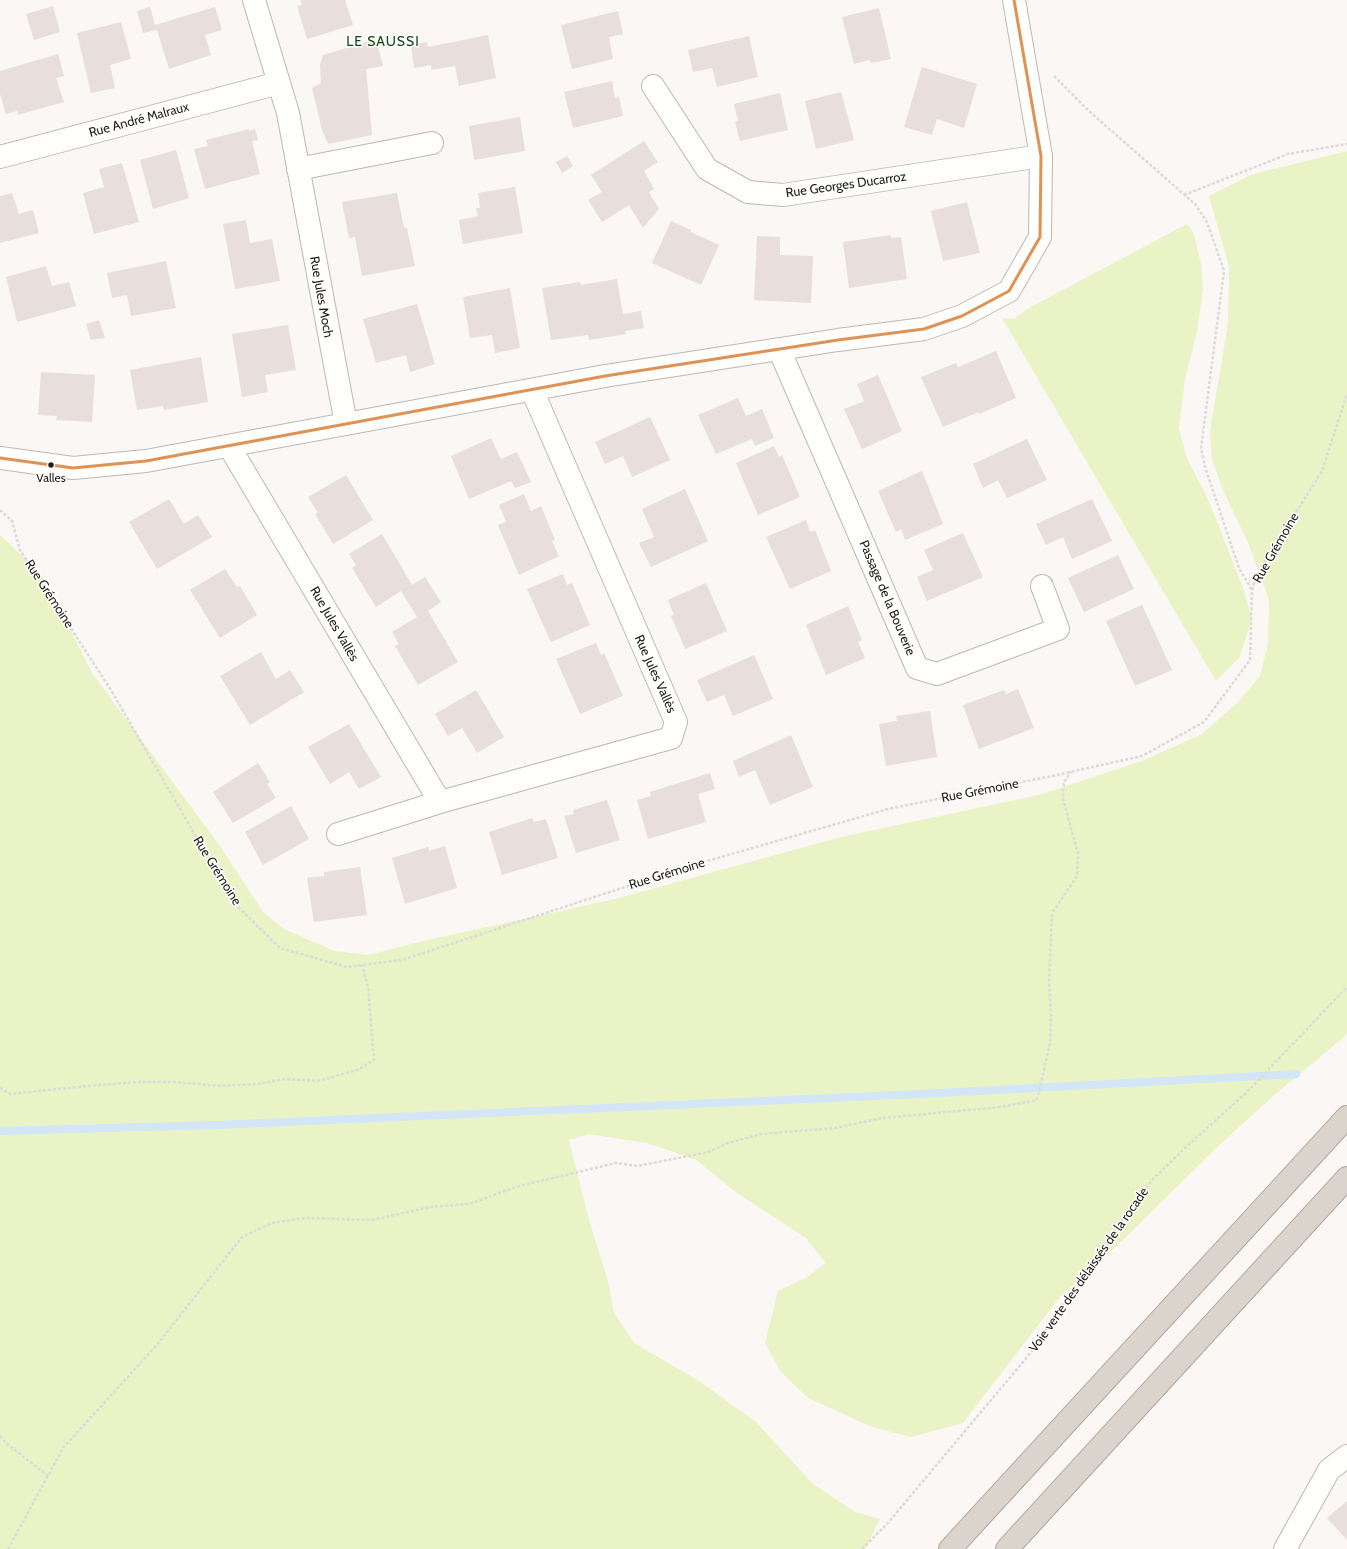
<!DOCTYPE html>
<meta charset="utf-8">
<style>
body{margin:0}
canvas{display:block;background:#faf7f4}
</style>
<canvas width="1347" height="1549"></canvas>
<script>
const ctx = document.querySelector('canvas').getContext('2d');
ctx.lineJoin = 'round';
function paint(path, color) { ctx.fillStyle = color; ctx.fill(path, 'evenodd'); }
const shape = rows => new Path2D(rows.map(r => 'M' + r).join(''));
function stroke(path, color, width, dash) { ctx.strokeStyle = color; ctx.lineWidth = width; ctx.lineCap = dash ? 'butt' : 'round'; ctx.setLineDash(dash || []); ctx.stroke(path); }
function drawText(font, color, halo, rows, align = 'center') {
  ctx.font = font + ' Cabin,sans-serif'; ctx.lineWidth = 3; ctx.setLineDash([]); ctx.textBaseline = 'middle'; ctx.strokeStyle = halo; ctx.fillStyle = color; for (const [text, x, y, turn = 0] of rows) {
    ctx.save(); ctx.translate(x, y); ctx.rotate((+turn || 0) * Math.PI / 180); ctx.textAlign = isNaN(turn) ? turn : align; if (halo) ctx.strokeText(text, 0, 0); ctx.fillText(text, 0, 0); ctx.restore();
  }
}
const green = shape([
 [1347,151,1347,1033,1344,1037,1272,1097,1214,1150,1122,1241,1059,1298,963,1423,911,1437,872,1427,808,1398,781,1372,765,1343,778,1291,806,1278,826,1263,806,1238,737,1193,696,1160,647,1143,588,1134,569,1140,589,1220,608,1281,614,1313,634,1343,699,1381,755,1421,813,1484,855,1512,880,1519,865,1549,0,1549,0,535,43,576,92,673,220,846,263,912,284,929,334,951,368,955,419,942,615,899,841,837,1039,795,1142,761,1202,734,1239,701,1260,676,1268,643,1269,600,1249,545,1223,490,1212,460,1210,431,1228,324,1229,266,1209,196,1253,174],
 [1187,224,1194,234,1201,264,1203,289,1197,331,1185,379,1179,428,1187,459,1208,499,1243,588,1252,619,1239,658,1216,681,1002,318,1014,319,1027,309]
]);
const stream = shape([
 [0,1131,217,1125,921,1094,1296,1074]
]);
const building = shape([
 [300,0,345,0,353,25,307,39,297,6,302,5],
 [53,6,60,32,34,40,26,14],
 [150,7,155,25,215,7,222,30,205,35,211,55,169,69,157,30,143,33,137,11],
 [879,8,891,59,871,63,870,60,854,64,842,17],
 [618,11,623,34,609,37,613,59,572,69,561,25],
 [121,22,131,59,110,65,115,88,91,93,77,33],
 [488,35,496,78,459,86,455,66,431,70,431,65,414,68,411,45,427,42,428,47],
 [749,36,758,77,717,87,712,68,693,72,688,50],
 [376,39,383,66,366,69,372,135,328,144,322,130,312,88,321,83,320,65,323,55],
 [58,54,64,76,56,78,64,102,18,115,17,111,6,114,0,94,0,71],
 [922,67,977,84,964,128,937,119,932,135,904,127],
 [612,81,615,98,619,97,623,116,573,128,564,92],
 [841,92,854,140,816,149,805,101],
 [780,93,788,130,740,141,735,122,738,121,734,104],
 [520,117,525,151,474,160,469,126],
 [249,129,249,131,255,129,258,140,252,141,260,174,205,189,194,149,208,146,206,140],
 [644,141,658,162,644,171,654,189,649,192,659,209,643,228,629,205,602,222,588,200,602,192,591,175],
 [176,150,189,198,153,209,140,160],
 [567,156,573,166,562,173,556,162],
 [122,163,139,222,94,234,83,193,104,187,99,169],
 [515,187,523,233,463,244,459,220,478,216,476,208,480,208,478,193],
 [12,193,19,214,33,210,39,233,0,243,0,196],
 [397,193,404,228,407,228,415,266,362,276,355,237,349,238,342,202],
 [967,202,980,253,943,261,931,211],
 [246,220,250,243,272,239,280,281,235,289,223,224],
 [671,221,691,230,691,232,719,245,701,285,652,263],
 [891,235,891,238,901,237,907,279,849,288,843,242],
 [757,236,780,237,780,255,813,256,811,303,754,300],
 [166,261,176,308,131,316,127,295,112,298,107,273],
 [46,266,52,286,69,282,76,306,17,322,6,277],
 [617,279,623,314,641,311,644,328,625,331,626,334,589,340,588,335,551,340,542,288,580,282,581,285],
 [510,288,520,348,495,353,492,335,470,338,463,297],
 [417,304,435,364,410,372,406,355,376,363,363,319],
 [99,320,105,338,91,340,86,324],
 [288,325,296,370,265,375,268,392,242,397,232,334],
 [996,351,1016,398,979,414,979,412,943,427,921,377,956,363,958,367],
 [201,357,208,402,164,410,163,406,137,410,130,370],
 [41,372,95,375,92,422,56,420,57,416,38,415],
 [878,375,902,431,862,449,844,409,864,401,857,384],
 [738,398,746,416,762,409,774,438,755,446,752,439,716,454,698,415],
 [650,417,670,460,632,477,623,456,605,464,595,442],
 [491,438,501,459,517,452,531,482,515,488,511,481,469,499,451,456],
 [1027,439,1047,480,1007,498,998,480,983,488,973,464],
 [774,446,779,457,782,455,800,497,758,515,736,463],
 [922,471,943,524,905,540,901,529,896,532,878,491],
 [346,475,373,520,333,544,315,514,318,513,308,497],
 [685,489,708,541,651,567,639,543,654,537,642,509],
 [524,494,531,511,541,506,555,540,552,541,559,556,519,575,498,525,506,522,499,505],
 [169,499,184,524,198,515,212,537,157,569,129,522],
 [1092,499,1112,541,1072,559,1063,537,1046,545,1036,524],
 [806,520,810,532,815,530,831,571,790,589,766,537],
 [963,533,983,577,927,601,917,577,933,570,924,550],
 [382,534,412,585,425,577,441,602,428,611,458,662,418,685,395,646,399,644,392,632,417,617,401,591,376,607,352,568,356,565,349,554],
 [1118,555,1134,589,1084,612,1068,578],
 [225,569,237,587,240,586,257,615,220,638,190,590],
 [563,574,567,585,572,583,590,625,551,642,527,589],
 [706,583,727,631,685,649,671,616,674,615,668,600],
 [1142,605,1172,670,1135,686,1106,621],
 [848,606,862,640,858,642,865,658,826,675,806,625],
 [596,643,601,655,604,653,623,696,580,714,556,659],
 [261,652,276,679,290,670,304,692,250,725,220,676],
 [754,655,773,699,733,716,724,695,707,702,697,680],
 [1018,689,1034,728,979,749,963,705,1004,690,1006,694],
 [476,690,504,737,477,753,462,728,448,736,435,714],
 [930,711,937,757,886,766,879,724,897,721,896,716],
 [349,724,381,777,359,789,349,772,330,784,308,747],
 [791,735,813,787,770,805,755,770,739,777,733,761],
 [258,763,270,782,267,784,276,798,233,823,213,792],
 [710,773,715,789,698,794,706,822,648,839,637,800,651,796,650,792],
 [607,800,620,840,576,853,564,816,574,814,573,810],
 [291,806,309,839,263,865,245,832],
 [532,818,534,822,546,819,558,858,502,875,489,832],
 [445,846,457,888,405,904,392,858,428,847,429,851],
 [360,867,367,915,314,922,307,878,324,876,324,872],
 [1347,1501,1347,1540,1327,1518]
]);
const path = shape([
 [1054,76,1090,112,1195,204,1207,222,1224,271,1201,448,1206,470,1239,568,1252,590],
 [1184,195,1288,154,1347,144],
 [0,510,12,521,20,550,111,690,235,904,280,948,347,967,402,960,683,868,888,809,1052,776,1142,756,1204,722,1250,660,1252,590,1256,576,1322,471,1347,394],
 [0,1088,10,1094,98,1085,137,1082,175,1082,220,1086,258,1084,285,1079,318,1081,357,1070,374,1060,368,987,362,965],
 [0,1436,6,1443,48,1476],
 [8,1549,63,1448,156,1346,242,1237,272,1223,306,1218,372,1220,430,1207,469,1204,519,1186,616,1163,638,1166,708,1152,728,1143,761,1134,835,1128,882,1118,1001,1107,1037,1100,1050,1043,1051,1016,1049,981,1052,913,1077,876,1078,853,1063,799,1064,782,1071,772],
 [862,1549,887,1524,1028,1356,1129,1209,1153,1179,1184,1149,1247,1092,1347,987]
]);
const minor = shape([
 [254,0,288,113,346,424],
 [653,86,707,169,748,192,783,195,1041,156],
 [0,157,279,83],
 [298,169,432,143],
 [779,349,917,668,937,674,1058,629,1042,586],
 [229,446,440,802,671,738,676,722,532,390],
 [0,458,73,468,146,461,605,376,838,340,924,329,962,316,1009,291,1040,237,1041,156,1014,0],
 [338,834,440,802],
 [1285,1549,1329,1470,1347,1456]
]);
const highway = shape([
 [950,1549,1347,1117],
 [1007,1549,1347,1178]
]);
const bus1 = shape([
 [0,458,73,468,146,461,605,376,838,340,924,329,962,316,1009,291,1040,237,1041,156,1014,0]
]);
const markers = [
 [51,465,3.5,"#221d17"]
];
const busNames = [
 ["Valles",51,478]
];
const streetNames = [
 ["Rue André Malraux",139,120,-15],
 ["Rue Georges Ducarroz",846,185,-8],
 ["Rue Jules Moch",321,297,80],
 ["Rue Grémoine",1276,548,-60],
 ["Rue Grémoine",49,594,57],
 ["Passage de la Bouverie",887,598,67],
 ["Rue Jules Vallès",334,624,60],
 ["Rue Jules Vallès",655,674,66],
 ["Rue Grémoine",980,791,-11],
 ["Rue Grémoine",217,871,58],
 ["Rue Grémoine",667,874,-17],
 ["Voie verte des délaissés de la rocade",1089,1270,-55]
];
const neighbourhoodNames = [
 ["LE SAUSSI",383,42]
];
paint(green, '#eaf3c6');
stroke(stream, '#d2e6f8', 8);
paint(building, '#e8dedc');
stroke(minor, '#bcb8b4', 24);
stroke(highway, '#ada49b', 24);
stroke(path, '#dbdad9', 2.5, [3, 2]);
stroke(minor, '#fefefd', 22);
stroke(highway, '#dbd4cd', 22);
stroke(bus1, '#de9253', 3);
for (const [x, y, r, color] of markers) { const dot = new Path2D(); dot.arc(x, y, r, 0, 2 * Math.PI); ctx.fillStyle = color; ctx.fill(dot); stroke(dot, '#fff', 1.5); }
drawText('12px', '#221d17', '#fff', busNames);
drawText('13px', '#221d17', '#fff', streetNames);
ctx.letterSpacing = '1px';
drawText('14px', '#114610', '#fff', neighbourhoodNames);
ctx.letterSpacing = '0px';
</script>
